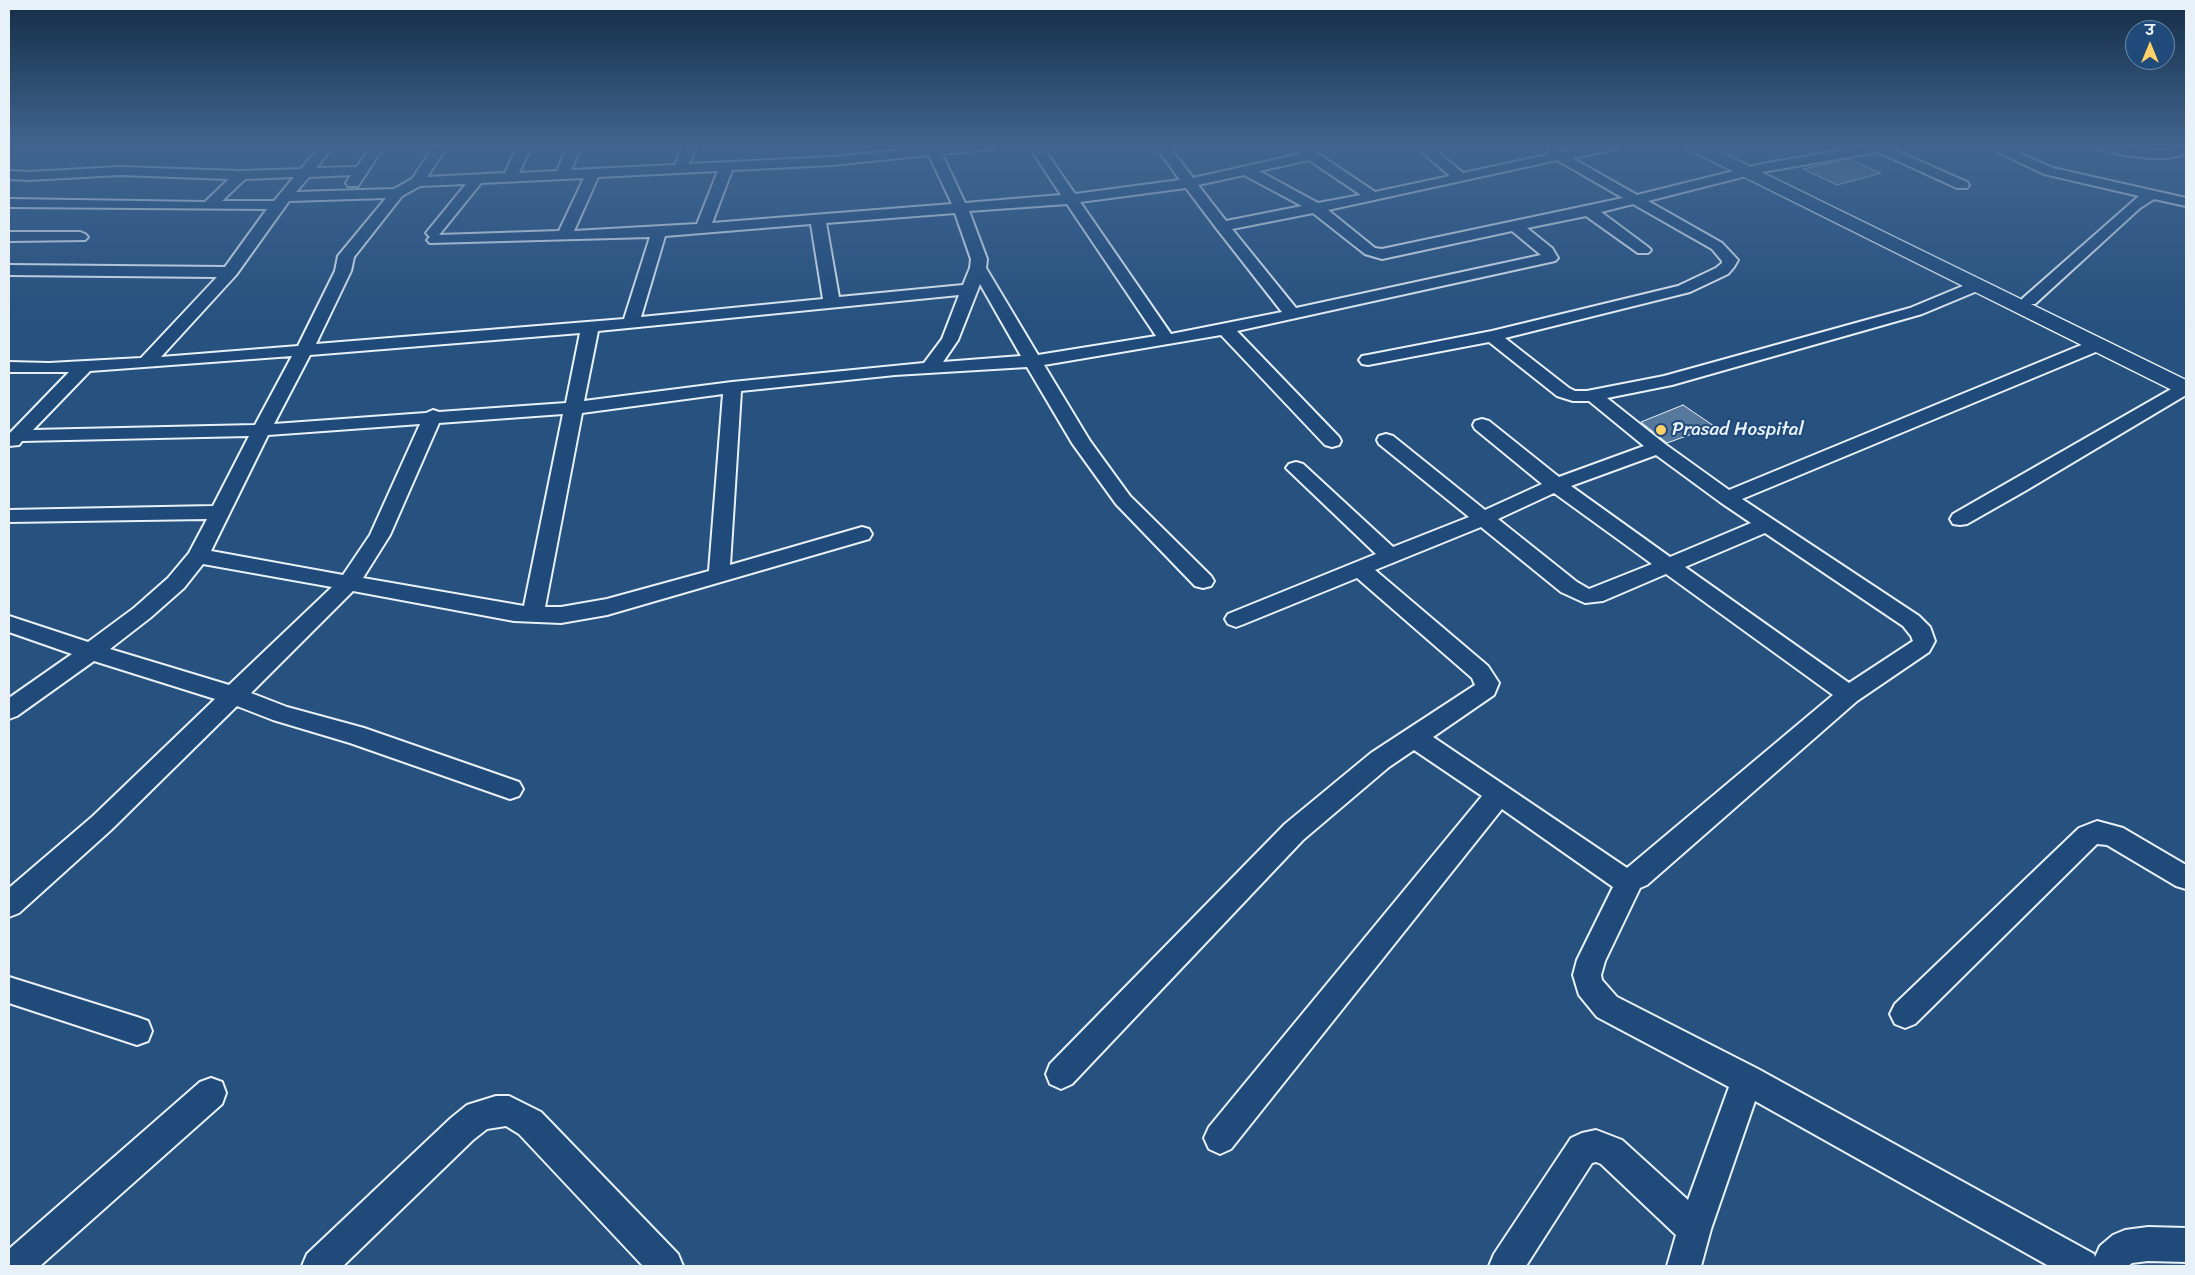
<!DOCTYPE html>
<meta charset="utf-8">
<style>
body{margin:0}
#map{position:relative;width:2195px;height:1275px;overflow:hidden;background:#27517f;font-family:Sriracha,"Playpen Sans Deva",sans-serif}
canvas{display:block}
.frame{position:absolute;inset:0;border:10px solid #e8f1f8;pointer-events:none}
.north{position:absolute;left:2125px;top:20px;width:50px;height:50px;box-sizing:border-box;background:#1f4a7a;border:1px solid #6f8dac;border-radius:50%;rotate:0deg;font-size:14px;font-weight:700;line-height:20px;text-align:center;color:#e8f1f8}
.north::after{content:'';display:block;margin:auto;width:18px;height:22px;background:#ffd166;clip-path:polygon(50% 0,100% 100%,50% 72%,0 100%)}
</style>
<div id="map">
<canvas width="2195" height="1275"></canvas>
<div class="frame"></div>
<div class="north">उ</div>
</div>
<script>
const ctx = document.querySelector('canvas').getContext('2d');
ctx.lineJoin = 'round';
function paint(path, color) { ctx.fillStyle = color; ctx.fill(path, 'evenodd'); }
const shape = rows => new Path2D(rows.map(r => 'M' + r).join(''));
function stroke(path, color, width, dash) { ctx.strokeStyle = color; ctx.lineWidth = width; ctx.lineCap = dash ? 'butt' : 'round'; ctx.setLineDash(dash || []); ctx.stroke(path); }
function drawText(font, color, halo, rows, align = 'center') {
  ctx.font = font + ' Sriracha,sans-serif'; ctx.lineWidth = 4; ctx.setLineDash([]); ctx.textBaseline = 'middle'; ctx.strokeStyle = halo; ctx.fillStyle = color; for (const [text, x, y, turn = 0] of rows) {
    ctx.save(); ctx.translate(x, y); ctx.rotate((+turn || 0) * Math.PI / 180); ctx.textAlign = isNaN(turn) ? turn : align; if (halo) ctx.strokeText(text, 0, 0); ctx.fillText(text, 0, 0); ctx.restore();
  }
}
const building = shape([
 [1849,159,1881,173,1837,185,1803,169,1849,159],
 [1683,405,1714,426,1667,443,1641,422,1683,405]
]);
const street = shape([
 [321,145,334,145,316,168,357,167,372,145,385,145,358,186,348,186,346,183,351,175,309,177,296,192,394,189,412,179,435,145,448,145,427,177,505,173,518,145,532,145,519,173,557,171,568,145,582,145,571,170,675,165,683,145,697,145,689,164,832,157,926,148,924,145,997,145,991,149,942,154,965,203,1061,195,1028,145,1041,145,1075,194,1180,180,1155,145,1168,145,1193,178,1300,154,1291,147,1305,145,1375,192,1450,176,1414,145,1429,145,1463,173,1547,155,1548,150,1553,149,1561,152,1593,145,1621,145,1615,149,1572,158,1637,195,1762,164,1872,145,1896,145,1892,149,1967,182,1969,185,1967,188,1957,188,1878,152,1762,172,1648,201,1722,243,1738,260,1734,267,1728,274,1690,292,1505,338,1569,388,1575,391,1587,391,1664,376,1910,308,1970,283,1982,283,1984,286,1982,289,1922,314,1672,385,1607,398,1665,444,1729,490,2091,341,2097,340,2103,341,2106,345,2103,349,1742,499,1919,616,1930,627,1935,641,1929,652,1857,701,1647,885,1640,888,1605,961,1601,975,1602,980,1617,997,1758,1069,2094,1254,2095,1257,2100,1246,2113,1235,2125,1230,2148,1227,2186,1228,2186,1262,2148,1261,2132,1263,2128,1266,2049,1266,1755,1101,1711,1229,1701,1266,1667,1266,1676,1235,1601,1164,1596,1162,1592,1163,1526,1266,1489,1266,1494,1254,1571,1138,1582,1133,1596,1130,1622,1140,1688,1200,1729,1087,1597,1017,1579,995,1573,975,1577,960,1613,887,1502,809,1231,1149,1220,1154,1209,1149,1204,1138,1209,1127,1482,796,1414,750,1389,767,1303,840,1072,1084,1061,1089,1050,1084,1046,1074,1050,1064,1285,824,1371,753,1475,685,1472,678,1357,578,1244,624,1236,627,1228,624,1225,619,1228,614,1376,554,1286,468,1289,464,1296,462,1303,464,1393,547,1469,517,1379,444,1377,440,1379,436,1386,434,1393,436,1485,510,1542,484,1475,429,1473,425,1475,421,1482,419,1489,421,1559,477,1644,446,1589,401,1573,401,1557,396,1489,342,1368,365,1362,364,1359,360,1362,356,1368,355,1492,331,1678,286,1716,268,1722,263,1722,261,1712,249,1633,204,1601,212,1648,247,1651,250,1648,253,1638,253,1586,216,1527,228,1552,248,1558,258,1555,261,1237,331,1339,437,1341,441,1339,445,1332,447,1325,445,1221,335,1044,365,1090,441,1130,496,1211,576,1214,581,1211,586,1203,588,1195,586,1116,504,1072,443,1027,367,895,375,741,391,730,565,862,527,869,529,872,534,869,539,607,615,561,623,514,621,353,591,251,693,287,707,364,728,519,782,523,789,519,796,510,799,350,743,273,720,237,706,111,830,19,913,9,917,9,888,93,816,215,699,94,661,17,716,9,719,9,698,72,654,9,632,9,616,88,642,134,608,168,578,189,553,207,519,9,522,9,510,213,506,249,436,22,441,19,445,9,446,9,434,69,372,9,372,9,362,49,363,141,358,217,277,9,275,9,265,225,267,267,209,9,207,9,199,205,202,229,179,120,175,29,180,9,179,9,171,29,172,120,167,241,171,301,169,321,145],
 [929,155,952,204,712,223,732,170,832,165,929,155],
 [1309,160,1361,195,1318,203,1259,171,1309,160],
 [1557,160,1623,198,1382,249,1375,248,1328,210,1557,160],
 [718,171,697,224,574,231,598,177,718,171],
 [1244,175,1302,206,1226,221,1198,185,1244,175],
 [294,177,274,201,222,201,245,179,294,177],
 [584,178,559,231,439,235,481,183,584,178],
 [466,184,426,233,430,237,427,240,430,243,650,237,624,319,316,344,351,271,354,257,402,196,420,186,466,184],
 [1186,188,1217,229,1282,312,1171,334,1080,202,1186,188],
 [386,198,338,256,335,271,298,346,161,357,236,275,289,201,386,198],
 [1067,204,1156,336,1038,355,986,268,987,259,969,211,1067,204],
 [955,213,971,259,970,268,963,285,839,297,826,223,955,213],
 [1313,213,1365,254,1382,259,1512,231,1541,255,1296,308,1232,229,1313,213],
 [811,224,823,299,641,317,665,236,811,224],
 [980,284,1021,356,943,362,958,340,980,284],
 [959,295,942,339,924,363,732,382,584,401,598,331,959,295],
 [580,333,566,403,439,412,433,410,426,413,274,424,310,355,580,333],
 [292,356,255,425,33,430,90,371,292,356],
 [723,394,709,571,607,599,561,607,545,607,582,413,723,394],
 [563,414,524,606,363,578,390,535,439,423,563,414],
 [420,424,370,535,343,575,211,551,268,435,420,424],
 [1656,455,1720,502,1751,523,1670,557,1571,486,1656,455],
 [1554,493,1652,564,1589,589,1577,582,1498,519,1554,493],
 [1481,527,1561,592,1585,603,1603,601,1666,574,1833,695,1627,868,1433,737,1494,695,1499,683,1488,666,1375,570,1481,527],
 [1765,533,1903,626,1911,636,1913,641,1849,683,1685,567,1765,533],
 [203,564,332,587,229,685,110,649,150,618,184,588,203,564],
 [1983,145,2001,145,2053,168,2186,198,2186,206,2154,199,2140,208,2035,304,2023,304,2021,301,2023,298,2139,196,2044,174,1983,145],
 [2095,145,2118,145,2149,150,2168,150,2183,147,2186,148,2186,154,2168,158,2149,158,2125,155,2096,148,2095,145],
 [80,232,85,234,88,237,85,240,9,241,9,232,80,232],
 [2186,383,2186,395,2025,491,1967,524,1960,525,1953,524,1950,519,1953,514,2180,384,2186,383],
 [2097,821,2123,828,2186,865,2186,889,2176,886,2107,845,2097,844,1915,1024,1905,1028,1895,1024,1890,1014,1895,1004,2079,828,2097,821],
 [9,977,137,1017,148,1021,152,1031,148,1041,137,1045,9,1003,9,977],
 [211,1078,222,1082,226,1093,222,1104,40,1266,9,1266,9,1249,200,1082,211,1078],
 [496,1096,509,1096,541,1112,678,1254,683,1266,643,1266,519,1134,506,1126,487,1129,473,1140,343,1266,302,1266,307,1254,451,1118,467,1105,496,1096]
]);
const secondary = shape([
 [1684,145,1706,145,2186,380,2186,394,2178,393,1686,148,1684,145]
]);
const markers = [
 [1661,430,6,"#ffd166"]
];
const poiNames = [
 ["Prasad Hospital",1672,430]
];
paint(building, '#57789d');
stroke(building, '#e8f1f8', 1);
stroke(street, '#e8f1f8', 4);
stroke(secondary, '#e8f1f8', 3);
paint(street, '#1f4a7a');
paint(secondary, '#1f4a7a');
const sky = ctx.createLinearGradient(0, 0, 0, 324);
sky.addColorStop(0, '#152d46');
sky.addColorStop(0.45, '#416590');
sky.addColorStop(1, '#41659000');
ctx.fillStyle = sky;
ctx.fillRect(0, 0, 2195, 324);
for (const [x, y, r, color] of markers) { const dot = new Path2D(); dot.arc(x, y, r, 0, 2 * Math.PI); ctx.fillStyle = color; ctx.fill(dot); stroke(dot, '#1f4a7a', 2); }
drawText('19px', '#e8f1f8', '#1f4a7a', poiNames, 'left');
</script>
